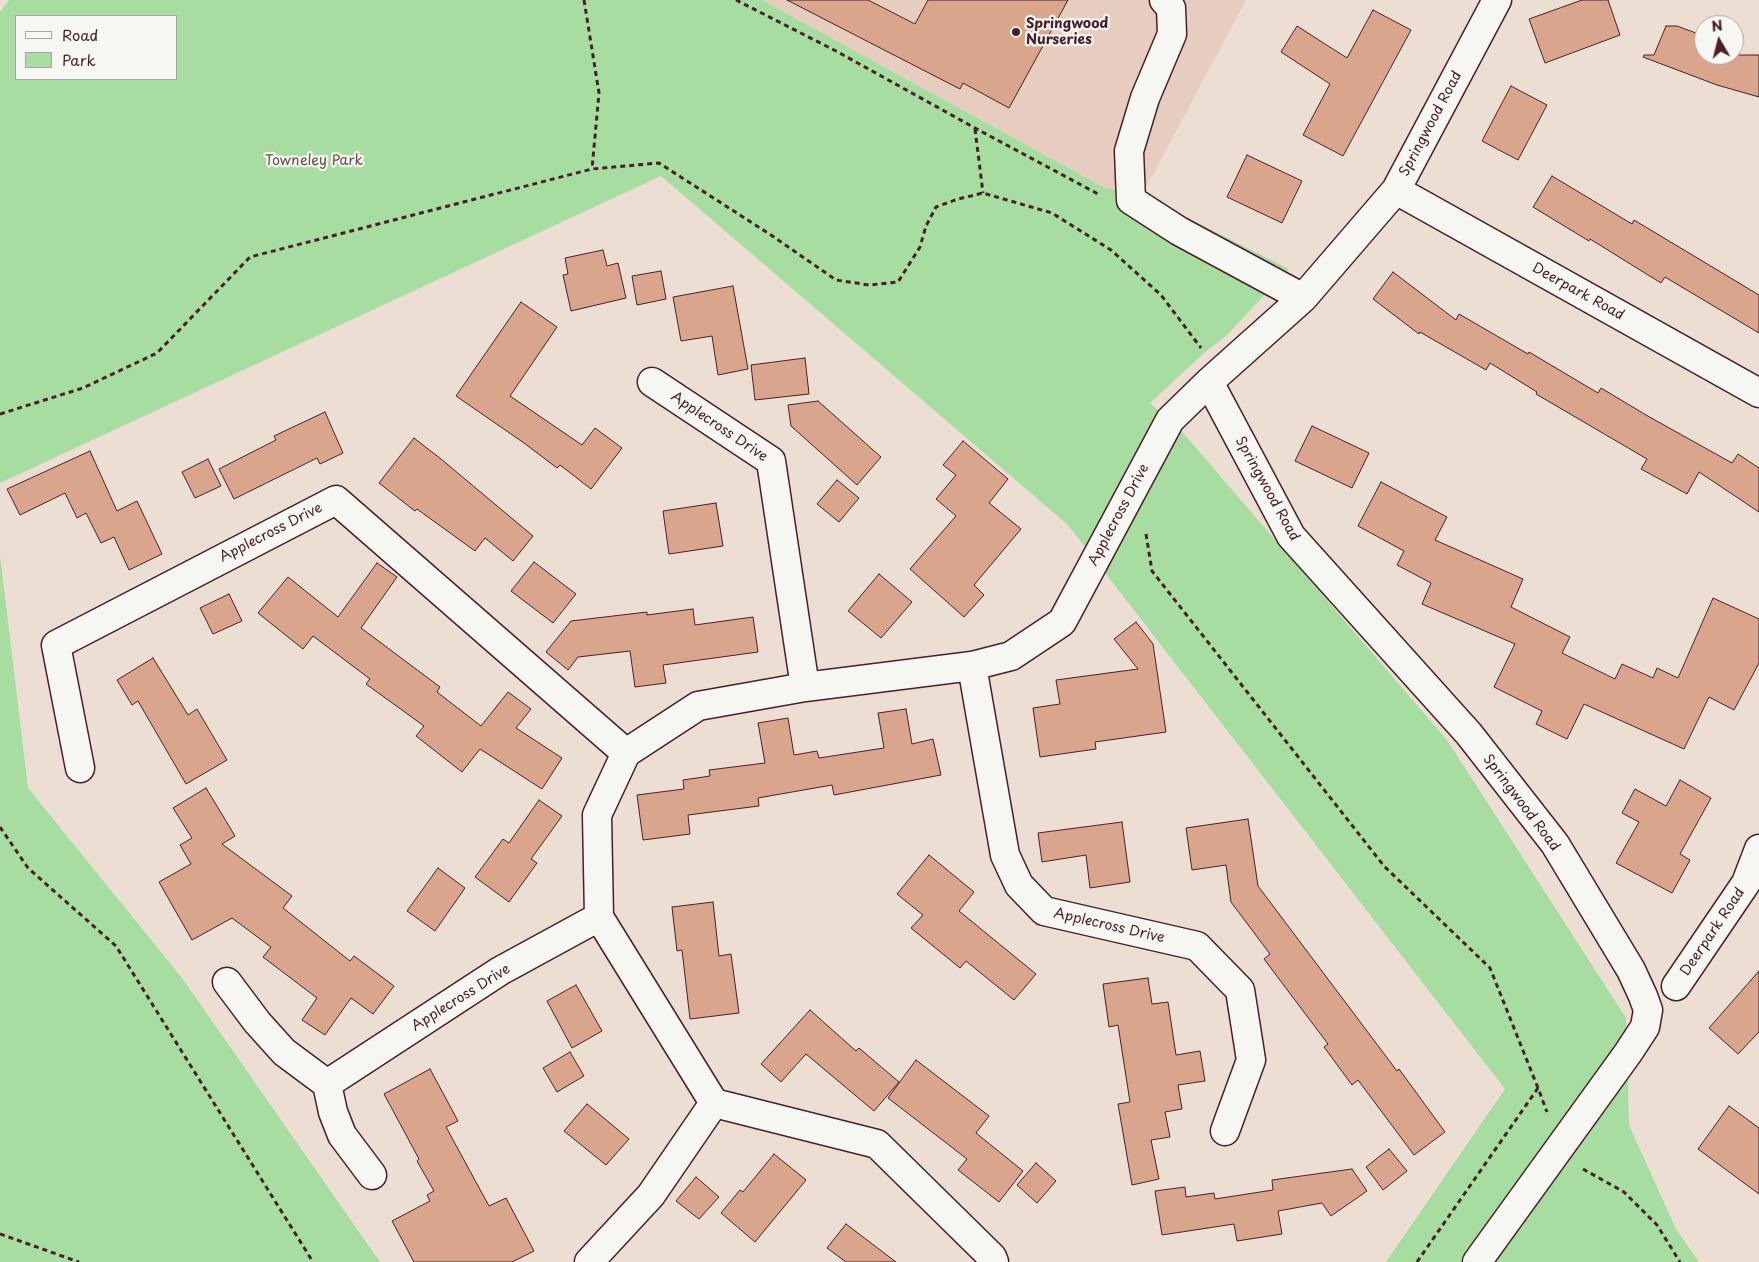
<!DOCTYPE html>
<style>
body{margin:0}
#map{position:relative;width:1759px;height:1262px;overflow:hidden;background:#edded4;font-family:"Playpen Sans",sans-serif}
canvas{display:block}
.legend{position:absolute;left:15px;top:15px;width:162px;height:65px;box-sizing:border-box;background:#f6f6f2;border:1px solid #b1a0a2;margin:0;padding:6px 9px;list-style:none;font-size:15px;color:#4a1f2b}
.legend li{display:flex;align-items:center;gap:10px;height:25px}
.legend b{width:25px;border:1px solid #b1a0a2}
.north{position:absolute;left:1694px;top:15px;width:50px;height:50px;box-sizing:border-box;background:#f6f6f2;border:1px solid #b1a0a2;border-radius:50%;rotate:352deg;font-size:14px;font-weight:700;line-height:20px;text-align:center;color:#4a1f2b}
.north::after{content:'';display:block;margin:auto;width:18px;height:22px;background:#4a1f2b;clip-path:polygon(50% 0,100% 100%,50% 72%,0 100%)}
</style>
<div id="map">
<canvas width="1759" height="1262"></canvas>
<ul class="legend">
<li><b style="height:6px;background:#f6f6f2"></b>Road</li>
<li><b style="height:14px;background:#a7dda1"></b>Park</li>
</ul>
<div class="north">N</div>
</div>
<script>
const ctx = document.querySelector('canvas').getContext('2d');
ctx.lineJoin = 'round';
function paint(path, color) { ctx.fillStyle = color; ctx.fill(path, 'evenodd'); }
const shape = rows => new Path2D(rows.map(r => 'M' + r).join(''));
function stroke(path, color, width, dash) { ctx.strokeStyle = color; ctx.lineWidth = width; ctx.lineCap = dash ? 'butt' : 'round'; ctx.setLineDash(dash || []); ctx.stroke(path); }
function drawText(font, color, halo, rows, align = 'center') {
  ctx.font = font + ' "Playpen Sans",sans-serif'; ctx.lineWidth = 4.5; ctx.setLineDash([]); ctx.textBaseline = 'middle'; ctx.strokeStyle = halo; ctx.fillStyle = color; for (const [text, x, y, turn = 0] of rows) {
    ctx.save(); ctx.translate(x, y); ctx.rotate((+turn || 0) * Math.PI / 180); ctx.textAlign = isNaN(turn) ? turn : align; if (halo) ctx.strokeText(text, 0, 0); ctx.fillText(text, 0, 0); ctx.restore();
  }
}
const built = shape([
 [762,0,1246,0,1142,195,1103,187]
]);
const green = shape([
 [9,0,762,0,1103,187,1142,195,1289,269,1226,336,1204,353,1150,403,1185,435,1447,740,1626,1018,1629,1125,1676,1229,1699,1262,1386,1262,1505,1089,1068,525,661,176,0,483,0,12],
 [16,16,176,16,176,79,16,79],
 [0,555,28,788,182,978,380,1262,0,1262]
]);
const building = shape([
 [787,0,868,0,915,24,928,0,1068,0,1009,108,963,83,960,89,787,0],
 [1582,0,1608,0,1620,35,1545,63,1529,19,1582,0],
 [1373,10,1411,30,1343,156,1303,135,1330,84,1281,52,1297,26,1347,58,1373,10],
 [1666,26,1677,26,1704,36,1704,55,1759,55,1759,97,1717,85,1643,57,1644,55,1654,55,1666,26],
 [1511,86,1547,105,1518,160,1482,141,1511,86],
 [1247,155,1302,181,1282,223,1227,197,1247,155],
 [1552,176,1632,224,1634,220,1759,295,1759,333,1665,277,1661,283,1590,239,1589,241,1533,207,1552,176],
 [603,250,607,266,618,263,626,298,571,311,563,275,568,274,565,258,603,250],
 [661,271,666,299,637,305,632,276,661,271],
 [1393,272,1456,320,1459,314,1528,354,1529,352,1598,393,1601,388,1646,415,1732,463,1738,454,1759,468,1759,512,1699,472,1687,494,1641,469,1647,459,1536,394,1537,392,1490,363,1486,370,1420,332,1419,334,1373,299,1393,272],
 [733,286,748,369,718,375,712,336,681,341,673,297,733,286],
 [521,302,557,327,510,396,582,445,595,428,622,448,591,489,560,465,557,468,524,443,456,396,521,302],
 [805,358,809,394,755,400,751,365,805,358],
 [818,401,881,457,857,485,791,426,788,405,818,401],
 [325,412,343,453,320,464,317,458,234,499,219,469,276,440,274,436,325,412],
 [1312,426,1369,453,1352,488,1295,461,1312,426],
 [414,438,441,459,533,536,513,561,485,538,475,551,417,509,415,511,379,483,414,438],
 [963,441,1008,479,989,503,1021,529,974,585,984,595,964,617,910,569,956,516,936,499,956,475,943,465,963,441],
 [90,451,117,511,137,501,162,554,129,570,114,537,101,543,86,513,77,518,65,493,20,515,7,489,90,451],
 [208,459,221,486,195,498,182,472,208,459],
 [837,480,859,498,839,522,817,504,837,480],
 [1381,482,1447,517,1435,540,1523,579,1511,607,1570,637,1562,653,1615,679,1622,664,1653,678,1657,668,1678,678,1713,598,1759,619,1759,663,1734,710,1709,697,1684,749,1584,704,1567,739,1536,724,1542,711,1494,687,1515,644,1422,604,1431,583,1397,565,1404,551,1358,526,1381,482],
 [716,503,723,546,669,554,663,511,716,503],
 [534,562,576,594,553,623,511,591,534,562],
 [377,563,397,577,361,628,440,687,437,692,481,726,508,692,531,709,516,728,562,758,542,789,480,749,462,772,416,736,424,726,366,684,370,679,313,636,303,649,258,613,288,577,338,617,377,563],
 [879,574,912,602,881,638,848,611,879,574],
 [229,594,242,621,213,634,200,608,229,594],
 [693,609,695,625,753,617,758,652,663,665,666,683,635,687,630,651,578,657,568,670,546,652,571,621,647,612,647,615,693,609],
 [1136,622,1153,644,1166,732,1095,742,1096,749,1040,757,1033,708,1060,704,1056,680,1138,669,1114,639,1136,622],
 [153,658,188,715,197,709,227,760,186,784,138,701,132,705,117,680,153,658],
 [906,709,912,744,933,739,941,775,834,795,832,785,758,798,759,806,688,815,690,834,643,840,637,795,684,789,683,780,710,776,709,770,765,763,758,723,788,718,794,755,817,751,819,758,884,748,878,713,906,709],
 [1680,780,1711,798,1680,854,1690,860,1672,893,1616,863,1639,822,1622,813,1635,789,1666,806,1680,780],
 [206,788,235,836,222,844,292,896,283,908,350,961,354,956,394,986,373,1014,351,998,325,1035,302,1020,317,998,263,957,271,947,232,918,192,940,159,882,191,864,180,845,192,838,173,808,206,788],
 [539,800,562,816,531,859,537,863,509,902,475,877,503,839,509,843,539,800],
 [1248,819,1258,886,1397,1071,1399,1069,1445,1132,1414,1155,1358,1080,1352,1085,1324,1047,1328,1044,1264,959,1270,954,1231,902,1226,865,1192,870,1186,828,1248,819],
 [1122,822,1130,882,1090,888,1086,855,1042,862,1038,833,1122,822],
 [929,855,974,892,959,911,1036,974,1014,1000,966,961,960,968,911,928,923,915,897,894,929,855],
 [438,868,465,888,435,931,407,911,438,868],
 [713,902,719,956,731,954,739,1013,690,1019,682,950,677,951,672,907,713,902],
 [1759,971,1759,1032,1738,1054,1709,1028,1759,971],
 [1148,978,1152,1004,1168,1002,1176,1055,1200,1051,1205,1081,1178,1085,1182,1109,1165,1112,1170,1137,1151,1140,1159,1179,1132,1185,1118,1104,1130,1102,1118,1025,1109,1027,1103,984,1148,978],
 [576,985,602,1031,572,1048,547,1001,576,985],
 [810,1010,856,1051,859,1048,899,1082,874,1111,806,1054,781,1082,761,1064,810,1010],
 [570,1052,584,1076,557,1092,543,1068,570,1052],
 [916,1060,989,1116,976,1133,1023,1171,999,1202,958,1170,967,1159,888,1098,916,1060],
 [430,1069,458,1121,446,1127,489,1206,506,1198,534,1251,512,1262,414,1262,392,1221,430,1201,427,1195,434,1191,417,1161,419,1159,384,1094,430,1069],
 [587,1104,629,1139,606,1165,564,1131,587,1104],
 [1729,1106,1759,1128,1759,1194,1698,1149,1729,1106],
 [1389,1149,1407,1171,1383,1190,1366,1167,1389,1149],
 [774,1154,806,1180,755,1242,721,1213,740,1190,743,1192,774,1154],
 [1036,1163,1056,1181,1037,1203,1017,1185,1036,1163],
 [1352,1169,1367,1191,1331,1216,1322,1203,1278,1211,1282,1234,1237,1241,1234,1224,1162,1235,1155,1191,1185,1187,1186,1197,1214,1193,1215,1199,1273,1190,1272,1180,1352,1169],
 [696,1177,719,1197,699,1219,676,1201,696,1177],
 [846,1224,896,1262,846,1262,827,1248,846,1224]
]);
const path = shape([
 [584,0,599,93,592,169],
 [736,0,836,51,975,128,1098,194],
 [975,129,983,193],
 [0,414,83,388,157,353,250,257,592,169,659,163,771,235,836,280,869,285,898,282,920,247,926,226,936,207,958,199,983,193,1052,213,1111,250,1161,295,1201,348],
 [1146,534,1152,571,1384,866,1490,968,1538,1088],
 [0,827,28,868,116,946,313,1262],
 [1583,1169,1624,1192,1657,1225,1680,1262],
 [0,1234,79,1262],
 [1417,1262,1538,1088,1547,1112]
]);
const minor = shape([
 [1164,0,1171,8,1172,34,1145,98,1129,151,1131,200,1179,231,1303,298],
 [1396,190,1759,393],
 [652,382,771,461,805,687],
 [972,666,1005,855,1019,885,1044,911,1197,946,1240,990,1251,1060,1225,1131],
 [80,768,56,645,336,500,626,753],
 [227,982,257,1022,284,1052,327,1084,333,1112,342,1135,372,1175],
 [1676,986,1746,883,1759,849],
 [327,1084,500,971,599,917],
 [589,1262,651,1195,714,1103],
 [994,1262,992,1257,877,1144,714,1103,599,917,597,815,626,753,698,706,805,687,972,666,1011,656,1062,622,1170,420,1209,382],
 [1477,1262,1628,1053,1645,1027,1648,1010,1643,996,1631,970,1555,844,1469,734,1291,536,1209,382,1303,298,1396,190,1497,0]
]);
const markers = [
 [1016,32,5,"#4a1f2b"]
];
const poiNames = [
 ["Springwood",1026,24],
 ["Nurseries",1026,40]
];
const streetNames = [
 ["Springwood Road",1431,124,-62],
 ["Deerpark Road",1578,292,29],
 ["Applecross Drive",719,427,34],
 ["Springwood Road",1267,489,61],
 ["Applecross Drive",1119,515,-62],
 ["Applecross Drive",271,533,-27],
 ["Springwood Road",1521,803,53],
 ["Applecross Drive",1109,926,13],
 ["Deerpark Road",1713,932,-56],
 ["Applecross Drive",461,998,-32]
];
const parkNames = [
 ["Towneley Park",314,161]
];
paint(built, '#e7cdbf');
paint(green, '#a7dda1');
paint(building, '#d9a58d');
stroke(building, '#4a1f2b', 1);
stroke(minor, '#4a1f2b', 31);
stroke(path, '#4a1f2b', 3, [5, 4]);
stroke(minor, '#f6f6f2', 28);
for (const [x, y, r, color] of markers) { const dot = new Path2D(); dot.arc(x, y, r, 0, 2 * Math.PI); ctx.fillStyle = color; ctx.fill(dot); stroke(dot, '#f6f6f2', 2); }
drawText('bold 14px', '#4a1f2b', '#f6f6f2', poiNames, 'left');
drawText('14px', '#4a1f2b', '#f6f6f2', streetNames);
drawText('14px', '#614e48', '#f6f6f2', parkNames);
</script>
